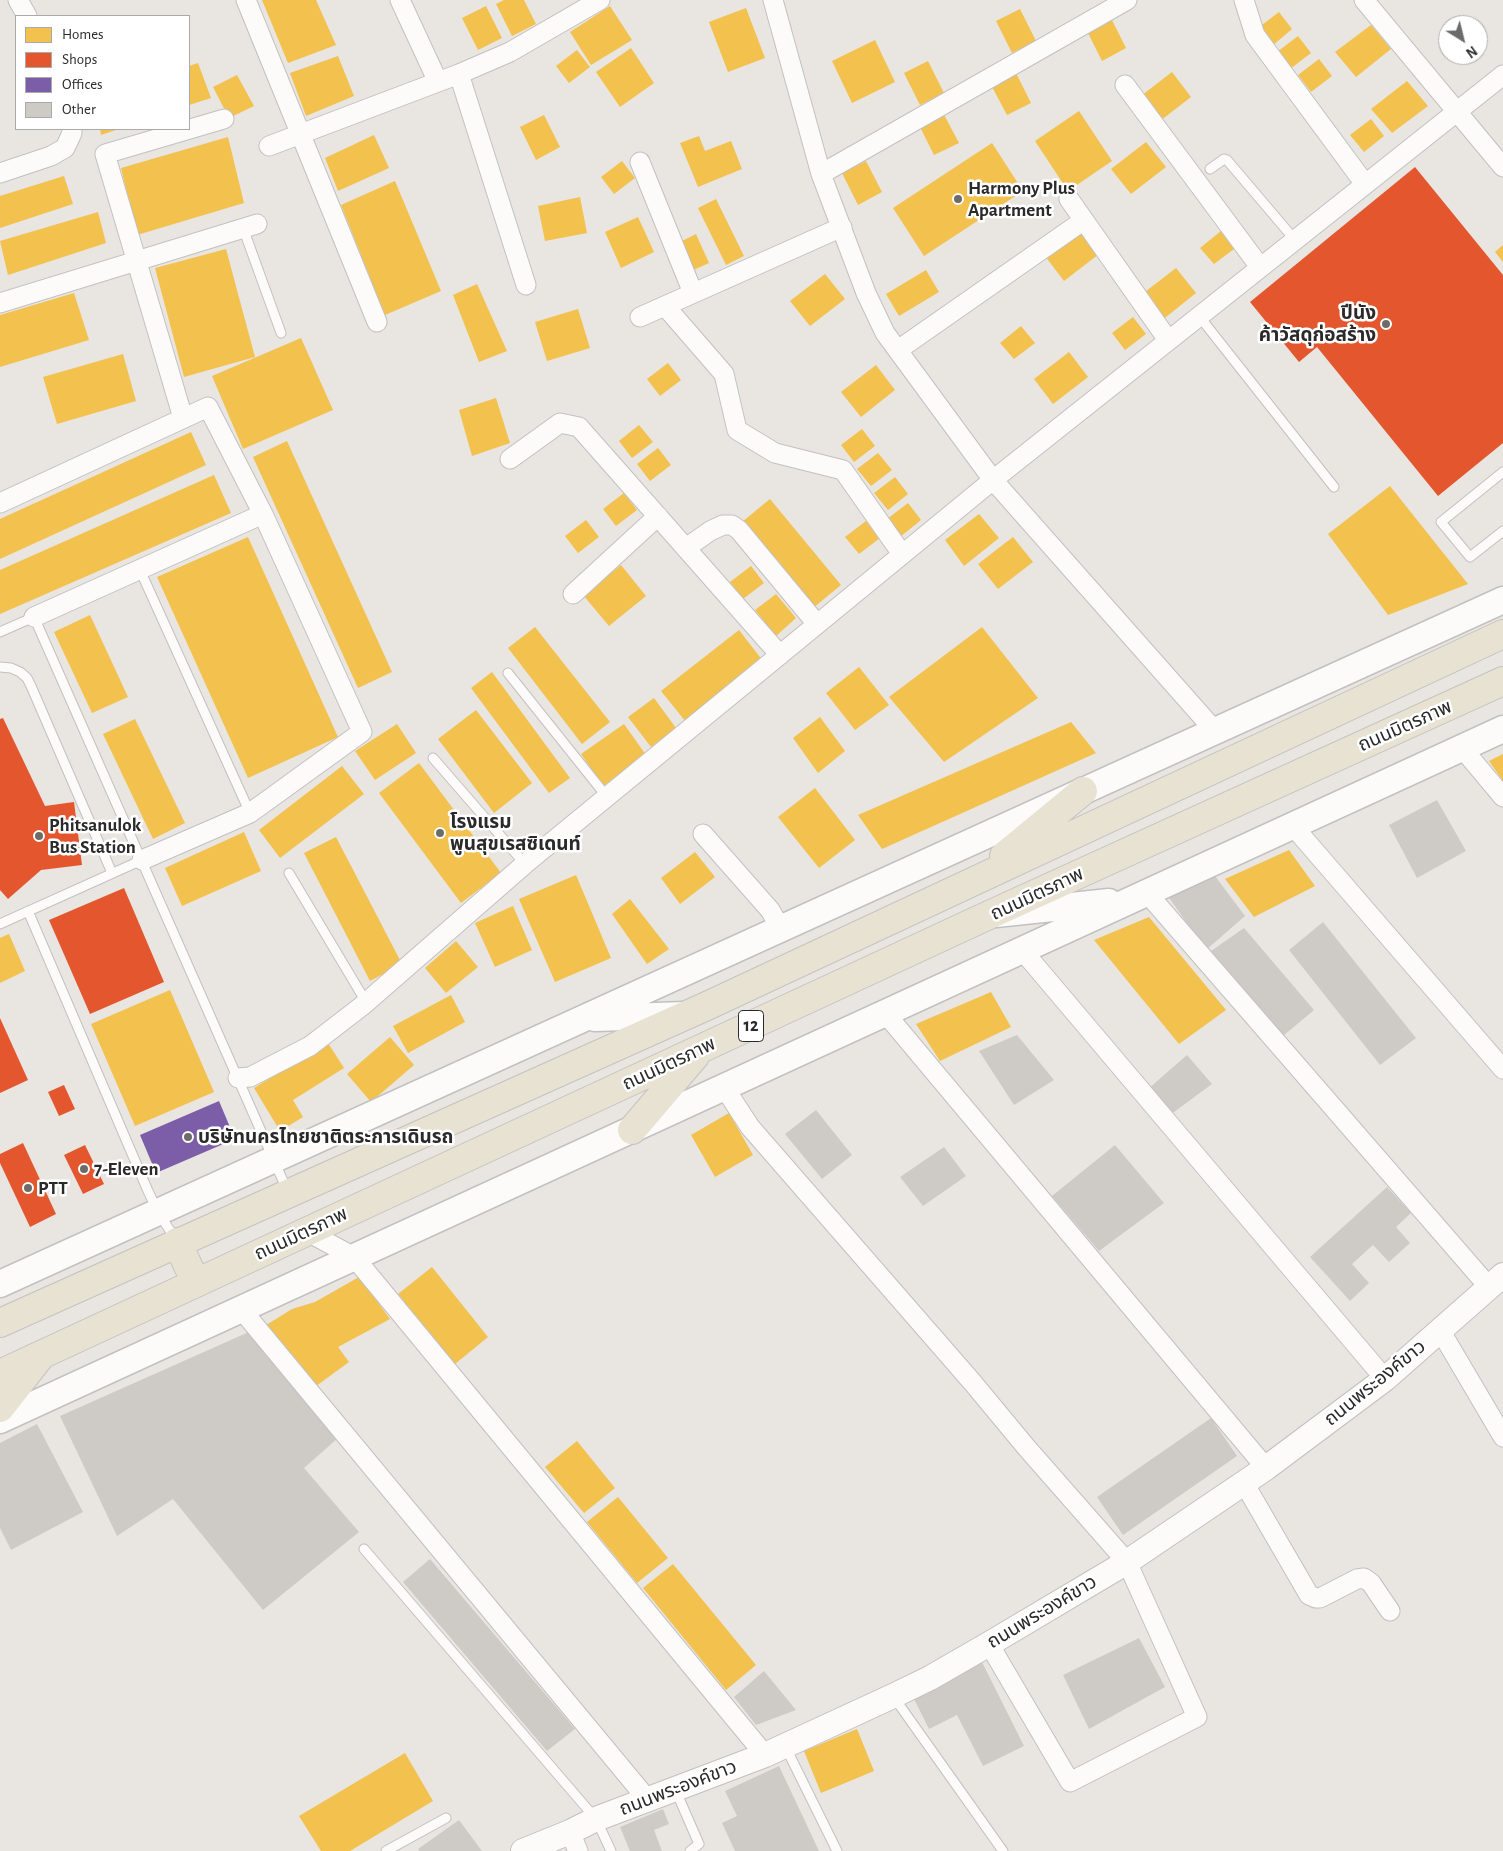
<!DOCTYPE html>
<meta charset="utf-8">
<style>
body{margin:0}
#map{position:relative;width:1503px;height:1851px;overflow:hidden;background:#e9e5e0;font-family:"Alegreya Sans",sans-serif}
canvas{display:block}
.legend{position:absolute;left:15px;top:15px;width:175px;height:115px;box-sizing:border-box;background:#fff;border:1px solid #aaa;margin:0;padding:6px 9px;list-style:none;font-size:15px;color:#2a2a2a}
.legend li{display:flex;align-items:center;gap:10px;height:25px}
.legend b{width:25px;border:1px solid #aaa}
.north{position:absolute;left:1438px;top:15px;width:50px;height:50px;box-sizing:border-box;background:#fff;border:1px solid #aaa;border-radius:50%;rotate:144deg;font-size:14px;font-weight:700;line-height:20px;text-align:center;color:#2a2a2a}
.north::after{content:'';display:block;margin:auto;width:18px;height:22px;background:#6d6b6a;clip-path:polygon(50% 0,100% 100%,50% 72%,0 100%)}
</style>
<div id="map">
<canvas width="1503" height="1851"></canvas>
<ul class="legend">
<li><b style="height:14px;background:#f2c14e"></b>Homes</li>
<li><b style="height:14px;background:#e4572e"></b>Shops</li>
<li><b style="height:14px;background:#7b5ea7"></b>Offices</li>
<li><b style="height:14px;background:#cecbc7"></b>Other</li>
</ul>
<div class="north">N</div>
</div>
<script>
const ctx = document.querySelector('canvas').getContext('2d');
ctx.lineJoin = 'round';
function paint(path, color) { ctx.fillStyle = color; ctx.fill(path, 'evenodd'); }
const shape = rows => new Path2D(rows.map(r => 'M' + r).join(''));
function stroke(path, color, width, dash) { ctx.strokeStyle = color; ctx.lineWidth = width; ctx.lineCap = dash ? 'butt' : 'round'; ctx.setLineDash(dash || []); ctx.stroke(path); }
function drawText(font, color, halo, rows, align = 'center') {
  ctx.font = font + ' "Alegreya Sans","Noto Sans Thai",sans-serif'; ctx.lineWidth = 5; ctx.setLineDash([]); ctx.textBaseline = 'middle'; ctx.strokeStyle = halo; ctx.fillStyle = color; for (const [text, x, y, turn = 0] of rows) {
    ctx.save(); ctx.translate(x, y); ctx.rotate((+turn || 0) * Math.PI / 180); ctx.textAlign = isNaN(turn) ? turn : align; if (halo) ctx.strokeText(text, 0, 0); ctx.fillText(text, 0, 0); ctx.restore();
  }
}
const homes = shape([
 [262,0,316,0,336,45,288,63],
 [504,0,524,0,536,24,512,36,496,4],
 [486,6,502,38,478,50,462,18],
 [610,6,632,40,591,65,570,32],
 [746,8,765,58,728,72,709,22],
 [1020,9,1036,41,1012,53,996,21],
 [1279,12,1292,29,1272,46,1258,28],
 [1110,16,1126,48,1102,61,1086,29],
 [1371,25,1391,49,1356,77,1335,52],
 [1298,36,1311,53,1290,69,1277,52],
 [875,40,895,82,852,103,832,61],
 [631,48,654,83,620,107,596,72],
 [577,50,590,67,569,83,556,66],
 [338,56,354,96,306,116,290,73],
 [1319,59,1332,76,1311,92,1298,75],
 [928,61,944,93,920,105,904,73],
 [198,63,211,98,189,105,189,66],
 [1015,71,1031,103,1007,115,990,83],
 [1172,72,1191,97,1156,124,1137,99],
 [237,75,254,106,229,118,213,87],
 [1407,81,1428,106,1392,133,1371,109],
 [942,111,959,143,934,155,918,123],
 [1079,111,1112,161,1068,191,1035,141],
 [544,115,560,147,536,160,520,127],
 [1371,119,1384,136,1364,152,1350,135],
 [100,129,119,129,101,135],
 [374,135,389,168,338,191,325,158],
 [699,136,705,151,731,141,742,169,698,187,680,143],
 [228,137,244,203,137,235,121,168],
 [1146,142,1166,167,1131,194,1111,169],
 [992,143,1023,191,924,256,893,208],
 [622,161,635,178,614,194,601,177],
 [866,161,882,192,858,205,842,173],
 [64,176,73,204,0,228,0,196],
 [395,181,441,291,385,315,341,205],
 [580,197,587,233,545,241,538,206],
 [716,199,744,256,726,265,698,208],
 [98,212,106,243,8,275,0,241],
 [638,217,654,252,621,268,605,232],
 [1080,229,1099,254,1064,281,1045,256],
 [1221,231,1234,249,1214,264,1200,248],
 [696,234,709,263,689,272,676,244],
 [1503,245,1503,262,1495,252],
 [226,249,255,357,184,377,155,268],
 [1176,268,1196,293,1161,321,1141,295],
 [926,270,939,292,899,316,886,294],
 [825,274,845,299,810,326,790,301],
 [477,284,507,351,479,362,453,295],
 [74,293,89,340,0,367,0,315],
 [578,309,590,348,547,361,535,322],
 [1133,317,1146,334,1125,350,1112,333],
 [1021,326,1035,343,1014,359,1000,343],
 [301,338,333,410,243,449,212,376],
 [1069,352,1088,377,1053,404,1034,379],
 [123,354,136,401,57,424,43,377],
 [668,363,681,380,660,396,647,379],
 [876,365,895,390,861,417,841,392],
 [496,398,510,443,472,456,459,410],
 [639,425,653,442,632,458,619,441],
 [862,429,875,446,854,462,841,445],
 [191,432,206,465,0,559,0,519],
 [287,441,392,672,358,688,253,457],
 [658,448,671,465,650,481,637,464],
 [878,453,892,470,871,486,857,469],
 [214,475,231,513,0,614,0,570],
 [895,477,908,494,888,510,874,493],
 [1390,486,1468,584,1388,615,1328,534],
 [624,493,637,510,616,526,603,509],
 [770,499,841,585,813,608,742,522],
 [908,503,921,520,900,537,887,519],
 [979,514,999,538,964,566,945,540],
 [586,520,599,537,578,553,565,536],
 [866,521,880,538,859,554,845,537],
 [248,537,338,737,248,778,157,577],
 [1013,537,1033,562,998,589,978,564],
 [621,565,646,596,609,626,583,595],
 [751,566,764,583,743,599,730,582],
 [776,594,796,618,776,636,755,610],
 [90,615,128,697,92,713,54,632],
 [535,627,610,722,582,744,508,648],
 [982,627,1038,698,944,762,889,697],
 [739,630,763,661,686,722,661,691],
 [859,667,889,705,855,730,826,693],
 [492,672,570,778,549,793,471,688],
 [654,698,676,728,651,747,628,717],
 [476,710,532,783,494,813,438,739],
 [820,717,845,751,818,773,793,738],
 [135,719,185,823,153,839,103,734],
 [1071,722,1096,753,882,849,858,815],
 [397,724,416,753,375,780,355,751],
 [624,724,646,755,603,786,581,754],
 [1503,754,1503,781,1489,761],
 [419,763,501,873,461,903,379,793],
 [342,766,364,794,280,858,259,830],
 [815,788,855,840,819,868,778,817],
 [244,832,261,871,182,906,165,868],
 [336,837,402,964,370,981,304,853],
 [1289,850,1315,886,1254,917,1225,879],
 [695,852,715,877,680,904,661,878],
 [576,875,611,958,555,982,519,899],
 [630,899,669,949,647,964,612,914],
 [513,906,532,950,495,967,475,923],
 [1149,917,1226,1010,1179,1044,1094,940],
 [9,934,25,971,0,983,0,938],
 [456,941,478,967,446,993,425,968],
 [170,990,214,1092,135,1126,91,1024],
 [991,992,1011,1027,940,1061,916,1024],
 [451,995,465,1022,408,1053,393,1026],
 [390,1037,414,1065,371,1102,347,1074],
 [328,1043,344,1068,293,1100,303,1117,280,1131,254,1088],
 [729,1113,753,1155,715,1177,691,1135],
 [432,1267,488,1337,455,1364,398,1294],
 [359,1277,390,1319,338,1347,349,1362,312,1389,263,1327,292,1309,315,1302],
 [577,1441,615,1488,584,1513,545,1467],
 [618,1497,668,1558,637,1583,587,1522],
 [673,1564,756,1665,726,1690,643,1588],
 [857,1729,874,1771,821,1793,804,1751],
 [405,1753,433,1801,350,1851,321,1851,299,1816]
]);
const shops = shape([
 [1415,167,1503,275,1503,443,1438,496,1317,347,1299,362,1250,302],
 [3,718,45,806,74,802,82,865,41,870,8,899,0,890,0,719],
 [124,888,164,982,90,1014,49,920],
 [0,1018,28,1080,0,1093],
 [64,1085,75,1109,59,1116,48,1092],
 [23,1143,56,1214,30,1227,0,1163,0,1154],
 [85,1145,104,1184,83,1194,64,1155]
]);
const offices = shape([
 [219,1101,235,1139,156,1173,140,1135]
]);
const building = shape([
 [1437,800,1466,851,1417,878,1389,825],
 [1215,876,1245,916,1206,950,1165,892],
 [1323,922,1416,1038,1380,1065,1289,950],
 [1244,928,1314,1010,1283,1036,1211,951],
 [1017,1035,1054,1080,1014,1105,979,1051],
 [1187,1055,1212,1084,1170,1115,1148,1089],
 [816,1110,852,1155,822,1179,785,1134],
 [1115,1145,1164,1203,1099,1251,1052,1196],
 [944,1147,966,1176,923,1206,900,1177],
 [1387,1187,1411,1213,1396,1227,1410,1243,1389,1262,1373,1245,1352,1264,1369,1283,1350,1301,1310,1257],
 [251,1331,338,1438,304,1468,359,1532,263,1610,173,1499,117,1536,60,1416],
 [1211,1418,1237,1456,1123,1535,1097,1497],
 [37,1424,83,1512,11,1550,0,1528,0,1443],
 [430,1559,575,1729,547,1751,403,1582],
 [1139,1638,1165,1687,1089,1729,1063,1675],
 [978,1654,1024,1746,983,1766,957,1715,929,1729,909,1689],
 [764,1671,796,1710,756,1725,734,1697],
 [779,1766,819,1851,735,1851,722,1823,737,1816,725,1791],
 [663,1809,669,1824,654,1830,662,1851,630,1851,620,1827],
 [459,1820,482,1851,419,1851,418,1849]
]);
const service = shape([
 [1210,169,1224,159,1227,160,1295,240],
 [243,228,281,333],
 [1199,316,1334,487],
 [1503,472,1441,522,1470,557,1503,531],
 [140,570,250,813],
 [0,632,34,617,287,1190],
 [0,667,11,668,20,672,27,678,31,686,112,873],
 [508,673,607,797],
 [433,758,525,864],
 [289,873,366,1002],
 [28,911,148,1191,158,1212,176,1240],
 [0,924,142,860],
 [364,1549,596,1819,611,1851],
 [893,1696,1003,1851],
 [784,1747,788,1752,837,1851],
 [675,1789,699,1844,690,1851],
 [386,1851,446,1818]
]);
const minor = shape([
 [18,0,27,16],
 [246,0,377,322],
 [400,0,438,82],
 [773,0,821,174,866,293,885,333,993,480,1215,731],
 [1244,0,1255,35,1365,184],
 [1364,0,1503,167],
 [459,74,526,285],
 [1125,85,1260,267],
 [269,146,459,74,510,52,600,0],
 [640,162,693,293],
 [0,173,51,156,65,148,72,133,72,129],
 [821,174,1127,0],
 [1069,199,1168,340],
 [0,303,257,224],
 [665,306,724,374,737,430,775,453,843,470,902,554],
 [640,317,842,227],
 [898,350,1077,225],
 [183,418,105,154,224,119],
 [510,459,560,423,579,427,780,655],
 [0,503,208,407,263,514,362,732,250,813,142,860],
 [686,548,710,531,723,525,732,525,739,530,817,624],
 [573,594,658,516],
 [34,617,263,514],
 [1462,748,1503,797],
 [1293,826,1503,1069],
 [703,834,770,910,781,929],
 [1147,893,1489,1287],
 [1022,950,1385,1379],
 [885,1013,1266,1468],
 [238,1078,250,1077,310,1046,362,1006,525,864,993,480,1503,75],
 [724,1087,750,1127,973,1383,1026,1447,1127,1562,1197,1717,1070,1782,989,1644],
 [306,1231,354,1257,765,1755],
 [241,1309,648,1800],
 [1440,1330,1503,1437],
 [1244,1483,1309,1595,1316,1598,1320,1598,1357,1579,1364,1578,1371,1583,1390,1611],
 [570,1832,578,1851]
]);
const tertiary = shape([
 [523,1851,570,1832,596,1819,765,1755,893,1696,930,1678,989,1644,1127,1562,1266,1468,1385,1379,1503,1275]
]);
const secondary = shape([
 [996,914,1109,902],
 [595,1018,685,1015],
 [0,1284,1503,600],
 [0,1420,1503,729]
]);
const primary = shape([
 [1004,856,1083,791],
 [632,1130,695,1056],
 [177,1242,196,1283],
 [0,1323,709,1005,1503,634],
 [0,1374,989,915,1503,681],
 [0,1408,39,1358]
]);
const markers = [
 [958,199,5,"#6d6b6a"],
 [1386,324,5,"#6d6b6a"],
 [440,833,5,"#6d6b6a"],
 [39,836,5,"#6d6b6a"],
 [188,1137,5,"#6d6b6a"],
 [84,1169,5,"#6d6b6a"],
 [28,1188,5,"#6d6b6a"]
];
const shields = [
 [751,1026,25]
];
const shieldNames = [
 ["12",751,1026]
];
const poiNames = [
 ["Harmony Plus",968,188],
 ["Apartment",968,210],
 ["ปีนัง",1376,313,"right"],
 ["ค้าวัสดุก่อสร้าง",1376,335,"right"],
 ["โรงแรม",450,822],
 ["พูนสุขเรสซิเดนท์",450,844],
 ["Phitsanulok",49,825],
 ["Bus Station",49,847],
 ["บริษัทนครไทยชาติตระการเดินรถ",198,1137],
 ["7-Eleven",94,1169],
 ["PTT",38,1188]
];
const streetNames = [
 ["ถนนมิตรภาพ",1405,726,-24],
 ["ถนนมิตรภาพ",1037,894,-25],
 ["ถนนมิตรภาพ",669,1064,-25],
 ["ถนนมิตรภาพ",301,1234,-25],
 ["ถนนพระองค์ขาว",1375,1383,-39],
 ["ถนนพระองค์ขาว",1042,1612,-31],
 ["ถนนพระองค์ขาว",678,1788,-21]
];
paint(homes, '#f2c14e');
paint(shops, '#e4572e');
paint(offices, '#7b5ea7');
paint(building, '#cecbc7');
stroke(service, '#c2c1c2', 11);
stroke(minor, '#c2c1c2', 21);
stroke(tertiary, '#c2c1c2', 26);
stroke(secondary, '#c2c1c2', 29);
stroke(primary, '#c4c3c1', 30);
stroke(service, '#fcfbfa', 9);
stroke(minor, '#fcfbfa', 19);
stroke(tertiary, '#fcfbfa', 24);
stroke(secondary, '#fcfbfa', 26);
stroke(primary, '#e7e2d2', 28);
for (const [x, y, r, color] of markers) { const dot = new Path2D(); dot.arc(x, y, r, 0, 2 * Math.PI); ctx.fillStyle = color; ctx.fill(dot); stroke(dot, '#fff', 2); }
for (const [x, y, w] of shields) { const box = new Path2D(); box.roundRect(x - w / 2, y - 15.5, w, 31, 4); ctx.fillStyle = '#fff'; ctx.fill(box); stroke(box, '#2a2a2a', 1); }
drawText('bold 18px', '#2a2a2a', null, shieldNames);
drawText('bold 19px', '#2a2a2a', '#fff', poiNames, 'left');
drawText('19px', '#2a2a2a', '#fff', streetNames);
</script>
